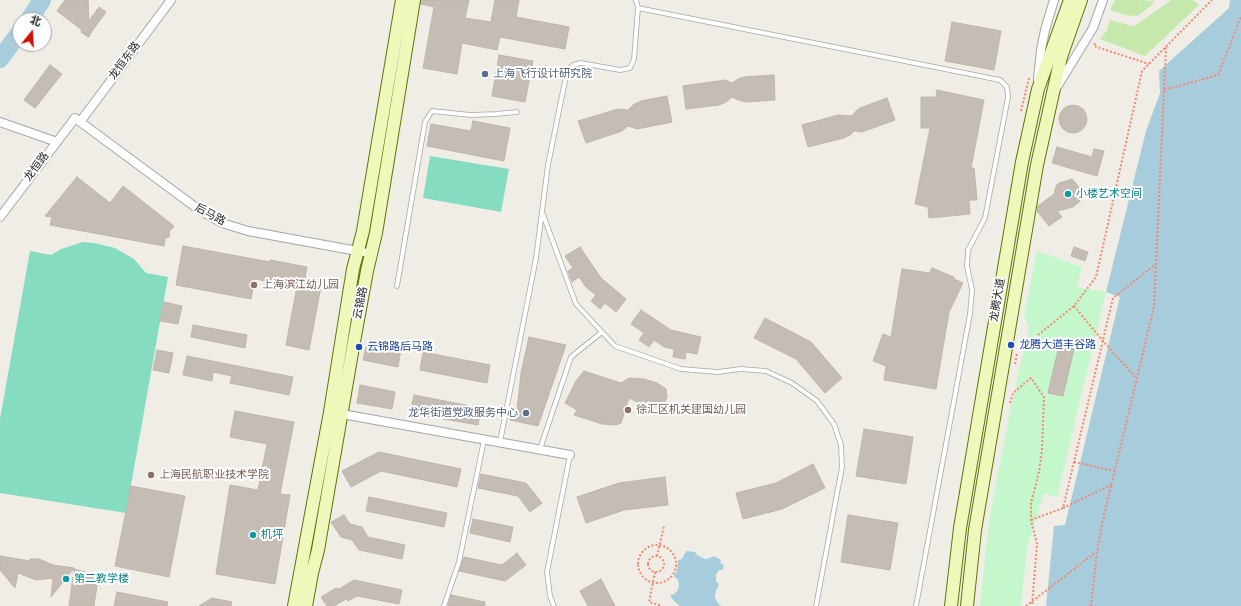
<!DOCTYPE html>
<meta charset="utf-8">
<style>
body{margin:0}
#map{position:relative;width:1241px;height:606px;overflow:hidden;background:#efede5;font-family:Roboto,"Noto Sans SC",sans-serif}
canvas{display:block}
.north{position:absolute;left:12px;top:12px;width:40px;height:40px;box-sizing:border-box;background:#fff;border:1px solid #a5a5a5;border-radius:50%;rotate:18deg;font-size:11px;font-weight:700;line-height:16px;text-align:center;color:#1f1f1f}
.north::after{content:'';display:block;margin:auto;width:14px;height:18px;background:#c71507;clip-path:polygon(50% 0,100% 100%,50% 72%,0 100%)}
</style>
<div id="map">
<canvas width="1241" height="606"></canvas>
<div class="north">北</div>
</div>
<script>
const ctx = document.querySelector('canvas').getContext('2d');
ctx.lineJoin = 'round';
function paint(path, color) { ctx.fillStyle = color; ctx.fill(path, 'evenodd'); }
const shape = rows => new Path2D(rows.map(r => 'M' + r).join(''));
function stroke(path, color, width, dash) { ctx.strokeStyle = color; ctx.lineWidth = width; ctx.lineCap = dash ? 'butt' : 'round'; ctx.setLineDash(dash || []); ctx.stroke(path); }
function drawText(font, color, halo, rows, align = 'center') {
  ctx.font = font + ' Roboto,"Noto Sans SC",sans-serif'; ctx.lineWidth = 4; ctx.setLineDash([]); ctx.textBaseline = 'middle'; ctx.strokeStyle = halo; ctx.fillStyle = color; for (const [text, x, y, turn = 0] of rows) {
    ctx.save(); ctx.translate(x, y); ctx.rotate((+turn || 0) * Math.PI / 180); ctx.textAlign = isNaN(turn) ? turn : align; if (halo) ctx.strokeText(text, 0, 0); ctx.fillText(text, 0, 0); ctx.restore();
  }
}
const grass = shape([
 [1115,0,1138,0,1139,1,1141,0,1154,1,1153,4,1139,15,1129,16,1110,10],
 [1171,0,1192,0,1199,5,1145,56,1100,39,1107,30,1110,20,1128,25,1135,26]
]);
const park = shape([
 [1037,251,1082,267,1077,287,1106,292,1057,497,1044,493,1027,548,1021,606,980,606,989,521,1009,416,1029,328,1024,315]
]);
const pitch = shape([
 [430,156,509,169,501,212,423,198],
 [83,242,94,243,115,248,134,259,146,273,168,277,126,513,0,493,0,419,30,251,51,255,61,249]
]);
const water = shape([
 [1230,0,1241,0,1241,606,1046,606,1054,526,1065,525,1120,297,1106,292,1146,131,1160,93,1159,71,1229,8],
 [686,551,695,552,697,555,705,559,710,558,714,556,721,560,720,563,724,565,723,569,718,571,716,575,716,581,719,584,716,591,715,597,717,602,721,606,680,606,674,601,670,595,674,594,678,590,679,584,678,580,674,576,677,570,678,560,682,559]
]);
const river = shape([
 [29,20,42,0],
 [0,59,20,32]
]);
const building = shape([
 [65,0,88,0,89,21,99,7,106,12,90,34,90,36,88,37,81,32,82,30,57,11,65,0],
 [421,0,469,0,465,18,491,22,495,0,519,0,516,17,569,27,565,49,500,37,497,50,462,43,457,74,423,68,434,7,421,4,421,0],
 [952,22,1001,31,994,70,945,61,952,22],
 [499,55,533,61,525,102,492,96,499,55],
 [50,65,62,74,35,108,24,100,50,65],
 [774,75,775,100,746,102,738,100,732,97,726,102,719,105,686,109,683,86,725,80,732,83,738,79,744,77,774,75],
 [937,90,984,100,971,168,974,168,977,200,969,200,970,214,929,218,928,207,915,204,930,128,921,128,921,97,936,97,937,90],
 [667,96,672,122,637,129,628,126,622,131,586,143,578,121,618,109,628,110,633,105,641,101,667,96],
 [887,98,895,120,862,132,854,131,850,135,844,138,808,147,802,125,838,115,852,116,856,111,860,108,887,98],
 '1059 119a14 14 0 1 1 28 0a14 14 0 1 1-28 0Z',
 [473,121,510,128,504,161,427,146,431,124,471,131,473,121],
 [1057,147,1092,157,1094,149,1104,151,1097,176,1052,163,1057,147],
 [77,177,110,203,123,186,174,226,169,232,170,236,165,239,164,246,50,225,52,217,45,216,77,177],
 [1072,179,1081,189,1081,197,1080,201,1073,207,1057,211,1062,217,1049,226,1037,211,1038,206,1054,194,1056,186,1059,183,1072,179],
 [183,246,270,262,270,260,307,267,305,278,322,281,309,350,286,345,297,286,255,279,251,299,176,285,183,246],
 [580,247,601,278,626,299,616,312,605,303,600,309,591,301,596,295,586,287,579,277,572,282,568,271,573,268,565,256,580,247],
 [1074,247,1088,252,1085,261,1071,256,1074,247],
 [932,268,954,277,954,279,963,283,949,312,936,389,884,380,886,366,873,361,883,334,891,337,902,269,930,273,932,268],
 [164,302,182,306,178,324,160,321,164,302],
 [641,310,671,330,701,337,697,354,686,352,685,359,673,357,674,349,664,347,654,340,649,347,639,340,644,333,631,324,641,310],
 [765,318,811,342,842,378,825,393,796,359,754,338,765,318],
 [193,325,247,335,245,348,191,337,193,325],
 [529,337,566,345,538,426,510,420,517,410,521,373,529,337],
 [367,343,401,349,398,367,363,360,367,343],
 [1059,346,1074,349,1063,396,1048,393,1059,346],
 [157,350,173,353,169,373,153,370,157,350],
 [423,352,490,365,487,383,420,370,423,352],
 [187,356,293,377,289,395,230,383,232,376,213,372,212,381,183,375,187,356],
 [584,371,621,383,629,378,644,379,657,383,666,389,667,397,664,404,656,407,645,406,629,398,621,423,616,425,602,424,574,415,577,410,565,403,576,381,584,371],
 [360,385,395,392,392,409,357,403,360,385],
 [414,395,481,408,478,425,410,413,414,395],
 [235,411,294,422,280,494,290,495,275,584,216,574,230,485,258,490,267,444,230,437,235,411],
 [864,429,913,437,906,484,856,476,864,429],
 [379,452,461,469,457,487,381,471,351,487,342,471,379,452],
 [813,464,825,488,782,509,743,519,736,493,776,483,813,464],
 [481,474,526,483,542,503,530,512,518,496,478,488,481,474],
 [665,477,668,505,624,510,586,523,577,497,619,483,665,477],
 [131,486,185,496,169,577,115,566,131,486],
 [369,497,447,513,444,527,366,511,369,497],
 [344,515,350,524,362,527,368,537,405,545,402,559,359,550,352,540,341,537,331,522,344,515],
 [848,515,898,523,890,570,841,562,848,515],
 [473,519,513,527,510,542,470,533,473,519],
 [517,553,526,565,505,581,459,571,464,557,502,565,517,553],
 [0,556,30,561,30,559,39,559,53,565,74,568,51,597,53,578,36,580,18,573,15,588,0,570,0,556],
 [74,569,93,574,93,582,94,582,94,585,97,585,94,606,69,606,74,569],
 [601,579,615,606,588,606,580,591,601,579],
 [354,580,402,590,399,604,357,596,348,601,346,599,334,606,327,606,321,597,336,588,339,589,354,580],
 [117,592,168,602,167,606,114,606,117,592],
 [451,595,485,602,485,606,448,606,451,595],
 [212,598,232,602,231,606,199,606,212,598]
]);
const path = shape([
 [1095,43,1094,46,1149,64],
 [1164,90,1218,75,1241,17],
 [1021,111,1029,78],
 [1038,335,1074,306,1096,277,1142,71,1212,0],
 [1015,364,1017,353],
 [1010,403,1013,393,1031,378,1044,397,1042,450,1039,472,1031,503,1031,520,1037,544,1032,606],
 [1074,462,1115,471],
 [1063,508,1111,485],
 [1031,520,1063,508,1113,298,1156,264],
 '638 564a19 19 0 1 1 38 0a19 19 0 1 1-38 0Z',
 [657,556,664,526],
 '648 564a8 8 0 1 1 16 0a8 8 0 1 1-16 0Z',
 [655,572,649,602,662,606],
 [1026,606,1096,552],
 [1091,606,1097,552,1102,524,1154,307,1166,47]
]);
const service = shape([
 [638,8,1000,80,1007,87,1008,97,985,218,968,250,967,266,972,290,970,314,916,606],
 [542,212,576,304,615,346,681,369,718,372,741,369,766,371,792,383,817,401,834,424,841,445,842,467,816,606],
 [397,286,425,122,432,111,471,115,496,114,517,112],
 [500,442,536,258,548,165,567,71,573,65,581,63,620,70,630,68,634,59,638,8,636,0],
 [540,449,571,357,602,332],
 [444,606,459,562,484,440],
 [554,606,550,596,547,572,570,455]
]);
const minor = shape([
 [1038,79,1041,50,1045,30,1054,0],
 [1057,87,1093,28,1103,0],
 [0,122,57,142],
 [80,122,171,0],
 [0,217,75,118,198,209,222,223,248,231,363,252],
 [342,414,570,455]
]);
const secondary = shape([
 [294,606,330,412,353,269,363,231,402,0],
 [306,606,312,573,318,550,353,347,367,271,376,233,414,0],
 [951,606,960,528,1022,162,1038,89,1070,0],
 [967,606,975,530,1037,165,1061,57,1081,0]
]);
const pathBridge = shape([
 [1074,306,1103,341,1137,379]
]);
const markers = [
 [485,74,4,"#5c6f8a"],
 [1068,194,4,"#0f9aa8"],
 [254,285,4,"#8d6e63"],
 [1011,345,4,"#1a4fb4"],
 [359,347,4,"#1a4fb4"],
 [628,410,4,"#8d6e63"],
 [526,413,4,"#5c6f8a"],
 [151,475,4,"#8d6e63"],
 [253,535,4,"#0f9aa8"],
 [66,579,4,"#0f9aa8"]
];
const streetNames = [
 ["龙恒东路",125,61,-53],
 ["龙恒路",37,167,-53],
 ["后马路",210,215,29],
 ["龙腾大道",998,300,-80],
 ["云锦路",361,303,-79]
];
const serviceNames = [
 ["上海飞行设计研究院",493,74],
 ["龙华街道党政服务中心",518,413,"right"]
];
const cultureNames = [
 ["小楼艺术空间",1076,194],
 ["机坪",261,535],
 ["第二教学楼",74,579]
];
const educationNames = [
 ["上海滨江幼儿园",262,285],
 ["徐汇区机关建国幼儿园",636,410],
 ["上海民航职业技术学院",159,475]
];
const transitNames = [
 ["龙腾大道丰谷路",1019,345],
 ["云锦路后马路",367,347]
];
paint(grass, '#c6e8ad');
paint(park, '#c4f8cc');
paint(pitch, '#86dcc1');
paint(water, '#a7ccdb');
stroke(river, '#a7ccdb', 18);
paint(building, '#c4bcb5');
stroke(building, '#c1b5a8', 1);
stroke(service, '#a6a6a6', 5.5);
stroke(minor, '#a6a6a6', 10);
stroke(secondary, '#607309', 14);
stroke(path, '#f58871', 2, [2, 2]);
stroke(service, '#fff', 4);
stroke(minor, '#fff', 8);
stroke(secondary, '#f0f7bb', 12);
stroke(pathBridge, '#f58871', 2, [2, 2]);
for (const [x, y, r, color] of markers) { const dot = new Path2D(); dot.arc(x, y, r, 0, 2 * Math.PI); ctx.fillStyle = color; ctx.fill(dot); stroke(dot, '#fff', 1.5); }
drawText('11px', '#1f1f1f', '#fff', streetNames);
drawText('11px', '#4e5e75', '#fff', serviceNames, 'left');
drawText('11px', '#0d838f', '#fff', cultureNames, 'left');
drawText('11px', '#785e54', '#fff', educationNames, 'left');
drawText('11px', '#164399', '#fff', transitNames, 'left');
</script>
